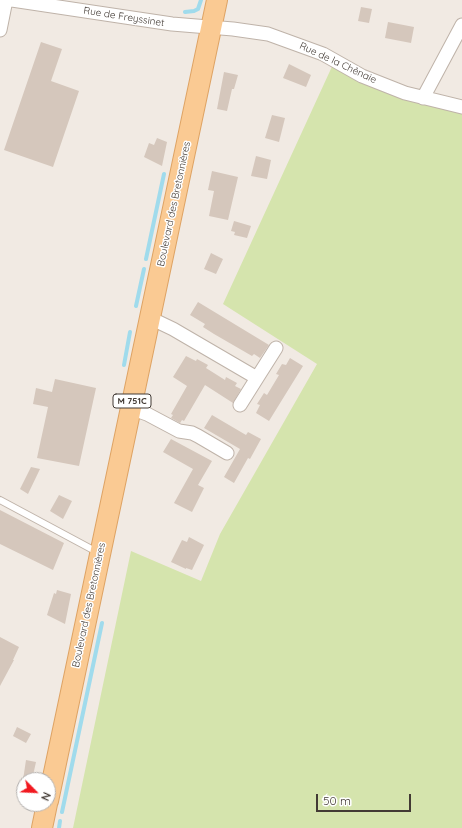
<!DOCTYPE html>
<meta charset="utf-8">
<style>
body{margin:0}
#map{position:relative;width:462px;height:828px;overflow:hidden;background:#f1eae3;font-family:Quicksand,sans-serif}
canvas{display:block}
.north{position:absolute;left:16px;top:772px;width:40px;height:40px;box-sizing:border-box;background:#fff;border:1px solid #b3b0ae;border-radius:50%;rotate:114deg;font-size:11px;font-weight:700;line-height:16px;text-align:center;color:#423a34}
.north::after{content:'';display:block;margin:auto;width:14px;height:18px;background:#f11920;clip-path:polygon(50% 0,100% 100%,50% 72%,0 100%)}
.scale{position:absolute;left:316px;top:794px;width:95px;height:18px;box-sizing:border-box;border:2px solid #423a34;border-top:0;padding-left:5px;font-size:12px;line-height:14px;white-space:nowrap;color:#423a34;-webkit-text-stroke:3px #fff;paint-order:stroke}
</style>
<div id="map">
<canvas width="462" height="828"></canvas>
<div class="north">N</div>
<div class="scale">50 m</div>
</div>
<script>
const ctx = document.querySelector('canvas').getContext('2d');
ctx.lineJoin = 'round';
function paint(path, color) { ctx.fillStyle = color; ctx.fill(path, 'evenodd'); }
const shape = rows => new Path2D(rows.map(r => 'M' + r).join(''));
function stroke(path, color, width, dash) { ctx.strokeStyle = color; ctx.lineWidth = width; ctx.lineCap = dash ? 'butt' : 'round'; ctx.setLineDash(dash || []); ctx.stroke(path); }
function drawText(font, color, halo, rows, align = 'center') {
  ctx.font = font + ' Quicksand,sans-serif'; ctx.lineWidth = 3; ctx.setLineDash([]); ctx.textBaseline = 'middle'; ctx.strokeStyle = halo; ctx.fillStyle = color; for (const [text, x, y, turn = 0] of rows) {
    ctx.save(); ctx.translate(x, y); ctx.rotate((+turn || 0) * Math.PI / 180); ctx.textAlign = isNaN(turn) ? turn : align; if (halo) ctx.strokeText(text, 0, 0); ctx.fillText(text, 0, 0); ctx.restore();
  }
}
const green = shape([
 [335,60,462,107,462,828,73,828,131,551,201,581,220,534,317,364,223,304]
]);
const stream = shape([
 [185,12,194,11,198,9,201,0],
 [146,259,164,174],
 [136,306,144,269],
 [124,365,130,332],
 [62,812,102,623],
 [59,828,60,821]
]);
const building = shape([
 [361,7,372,9,369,23,358,21],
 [388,22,414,27,411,43,385,38],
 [41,42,62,49,51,81,79,91,53,167,4,150],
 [289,64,311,75,306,87,283,78],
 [224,72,238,75,234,89,232,89,227,111,217,109],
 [272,115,285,118,279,142,265,138],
 [157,138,167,142,162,166,144,157,149,143,154,145],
 [256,156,271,160,267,179,251,176],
 [212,171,238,177,228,220,209,216,214,191,208,190],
 [234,221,251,226,247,238,234,235,235,232,231,231],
 [211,253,223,259,216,274,204,269],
 [198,302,269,345,260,358,254,354,252,356,214,334,203,327,205,324,190,315],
 [186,356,196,361,197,359,208,365,206,368,225,380,226,377,237,383,235,386,241,389,233,403,205,385,184,421,182,420,180,423,171,418,173,415,171,414,187,386,173,377],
 [290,358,303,366,269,421,256,413,260,405,257,404,264,393,267,395,279,375,276,374,282,364,286,365],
 [55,379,96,388,79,466,37,458,48,407,33,404,36,388,52,392],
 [212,415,246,435,248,432,261,439,250,459,248,458,234,483,224,477,240,449,204,428],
 [171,439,212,461,198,485,204,488,192,512,174,503,193,469,163,452],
 [31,467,40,469,28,494,20,489],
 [59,495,72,501,63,519,50,511],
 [0,510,64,543,53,570,0,544],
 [189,537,204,545,192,570,186,568,186,569,171,562,182,540,187,542],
 [57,590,71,594,65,624,47,615,54,593,56,594],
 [0,637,19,647,13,660,14,660,0,686],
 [17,727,31,734,26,743,13,736],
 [26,760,36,762,32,780,23,780]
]);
const lane = shape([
 [0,500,97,552]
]);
const street = shape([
 [12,0,172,24,233,29,268,34,323,54,362,76,405,93,462,107],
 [0,30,6,0],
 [423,98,462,25],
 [150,318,173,329,257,378,276,348],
 [240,405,257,378],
 [130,408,147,414,179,431,192,433,198,436,227,453]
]);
const primary = shape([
 [48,801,217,0],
 [42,828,47,804]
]);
const shields = [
 [132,401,38]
];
const shieldNames = [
 ["M 751C",132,401]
];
const streetNames = [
 ["Rue de Freyssinet",124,17,9],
 ["Rue de la Chênaie",338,63,25],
 ["Boulevard des Bretonnières",174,204,-78],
 ["Boulevard des Bretonnières",89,605,-78]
];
paint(green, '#d5e4ad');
stroke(stream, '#a0dbec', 4);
paint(building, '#d5c7bc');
stroke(lane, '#bfb3a9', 8);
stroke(street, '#bfb3a9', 15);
stroke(primary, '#dea364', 22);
stroke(lane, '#fff', 6);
stroke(street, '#fff', 13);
stroke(primary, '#faca93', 20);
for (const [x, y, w] of shields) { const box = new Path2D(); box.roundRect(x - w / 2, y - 7, w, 14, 3); ctx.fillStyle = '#fff'; ctx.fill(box); stroke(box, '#423a34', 1); }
drawText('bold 9px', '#423a34', null, shieldNames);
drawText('10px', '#423a34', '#fff', streetNames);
</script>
